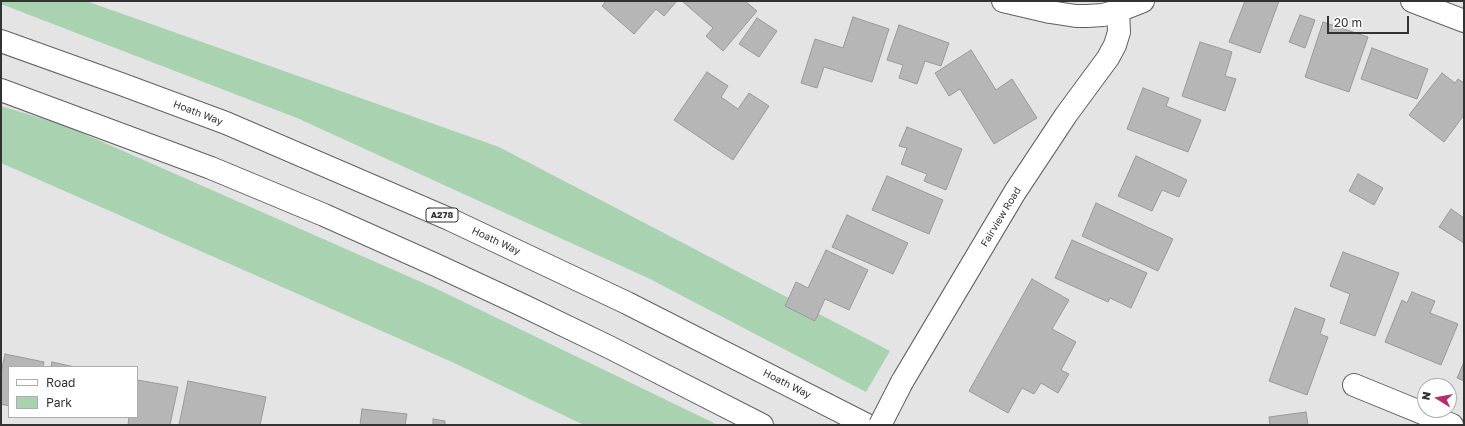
<!DOCTYPE html>
<style>
body{margin:0}
#map{position:relative;width:1465px;height:426px;overflow:hidden;background:#e4e4e5;font-family:"Golos Text",sans-serif}
canvas{display:block}
.frame{position:absolute;inset:0;border:2px solid #323233;pointer-events:none}
.legend{position:absolute;left:8px;top:366px;width:130px;height:52px;box-sizing:border-box;background:#fff;border:1px solid #adadad;margin:0;padding:5px 7px;list-style:none;font-size:12px;color:#323233}
.legend li{display:flex;align-items:center;gap:8px;height:20px}
.legend b{width:20px;border:1px solid #adadad}
.north{position:absolute;left:1417px;top:378px;width:40px;height:40px;box-sizing:border-box;background:#fff;border:1px solid #adadad;border-radius:50%;rotate:281deg;font-size:11px;font-weight:700;line-height:16px;text-align:center;color:#323233}
.north::after{content:'';display:block;margin:auto;width:14px;height:18px;background:#b62d6b;clip-path:polygon(50% 0,100% 100%,50% 72%,0 100%)}
.scale{position:absolute;left:1327px;top:16px;width:82px;height:18px;box-sizing:border-box;border:2px solid #323233;border-top:0;padding-left:5px;font-size:12px;line-height:14px;white-space:nowrap;color:#323233;-webkit-text-stroke:3px #fff;paint-order:stroke}
</style>
<div id="map">
<canvas width="1465" height="426"></canvas>
<div class="frame"></div>
<ul class="legend">
<li><b style="height:5px;background:#fff"></b>Road</li>
<li><b style="height:11px;background:#a9d2b1"></b>Park</li>
</ul>
<div class="north">N</div>
<div class="scale">20 m</div>
</div>
<script>
const ctx = document.querySelector('canvas').getContext('2d');
ctx.lineJoin = 'round';
function paint(path, color) { ctx.fillStyle = color; ctx.fill(path, 'evenodd'); }
const shape = rows => new Path2D(rows.map(r => 'M' + r).join(''));
function stroke(path, color, width, dash) { ctx.strokeStyle = color; ctx.lineWidth = width; ctx.lineCap = dash ? 'butt' : 'round'; ctx.setLineDash(dash || []); ctx.stroke(path); }
function drawText(font, color, halo, rows, align = 'center') {
  ctx.font = font + ' "Golos Text",sans-serif'; ctx.lineWidth = 3.5; ctx.setLineDash([]); ctx.textBaseline = 'middle'; ctx.strokeStyle = halo; ctx.fillStyle = color; for (const [text, x, y, turn = 0] of rows) {
    ctx.save(); ctx.translate(x, y); ctx.rotate((+turn || 0) * Math.PI / 180); ctx.textAlign = isNaN(turn) ? turn : align; if (halo) ctx.strokeText(text, 0, 0); ctx.fillText(text, 0, 0); ctx.restore();
  }
}
const green = shape([
 [1,1,86,1,499,147,890,351,866,392,650,279,297,118,1,4],
 [1,106,64,125,437,289,718,425,584,425,452,362,1,163]
]);
const building = shape([
 [606,1,677,1,664,16,656,9,634,34,602,6,606,1],
 [682,1,745,1,757,11,723,51,706,36,713,28,682,1],
 [1245,1,1279,1,1260,53,1229,42,1245,1],
 [1300,15,1315,20,1305,48,1289,42,1300,15],
 [853,17,889,29,872,82,824,67,817,88,801,83,815,39,843,48,853,17],
 [757,18,777,31,759,57,739,44,757,18],
 [1323,22,1368,37,1349,92,1305,77,1323,22],
 [899,25,949,43,941,66,925,61,917,84,899,78,903,65,887,60,899,25],
 [1200,42,1232,52,1225,76,1236,79,1225,111,1182,96,1200,42],
 [1372,48,1428,69,1417,99,1361,79,1372,48],
 [971,50,996,90,1012,79,1037,118,994,144,960,89,949,96,935,73,971,50],
 [707,72,728,86,721,97,738,109,749,93,769,106,733,160,674,120,707,72],
 [1442,73,1455,83,1458,79,1464,83,1464,115,1444,142,1409,115,1442,73],
 [1143,88,1169,98,1166,106,1201,120,1188,152,1127,129,1143,88],
 [907,127,962,149,946,190,924,181,927,174,901,164,907,148,899,146,907,127],
 [1136,156,1187,180,1179,197,1162,190,1152,211,1118,196,1136,156],
 [1358,174,1383,188,1374,205,1349,191,1358,174],
 [887,176,943,200,929,234,872,210,887,176],
 [1096,203,1173,239,1158,271,1082,236,1096,203],
 [1451,209,1464,218,1464,243,1439,227,1451,209],
 [847,215,908,243,893,274,832,247,847,215],
 [1072,240,1147,273,1131,308,1110,298,1108,302,1055,278,1072,240],
 [826,250,868,270,849,310,825,299,815,321,785,306,796,282,808,288,826,250],
 [1343,252,1399,273,1375,336,1340,323,1350,294,1330,286,1343,252],
 [1032,279,1069,300,1052,329,1076,342,1061,370,1069,374,1058,393,1041,383,1034,394,1022,388,1008,413,969,391,1032,279],
 [1412,292,1435,301,1430,313,1458,324,1441,365,1385,342,1402,300,1407,303,1412,292],
 [1295,308,1325,319,1320,334,1328,337,1307,395,1269,381,1295,308],
 [5,354,44,362,43,367,9,367,9,406,1,404,1,373,5,354],
 [52,362,75,367,51,367,52,362],
 [1464,362,1464,381,1457,378,1464,362],
 [137,380,178,387,170,425,128,425,129,417,137,417,137,380],
 [188,381,266,397,260,425,179,425,188,381],
 [362,409,407,414,405,425,360,425,362,409],
 [1306,412,1308,425,1270,425,1269,417,1306,412],
 [433,419,445,421,445,425,433,425,433,419]
]);
const street = shape([
 [1412,1,1464,21],
 [902,382,1015,192,1066,115,1108,58,1115,45,1119,32,1118,11],
 [1354,385,1452,425]
]);
const secondary = shape([
 [1003,1,1050,12,1076,16,1087,16,1103,15,1118,11,1143,1]
]);
const primary = shape([
 [1,41,121,84,226,123,449,219,627,303,867,425],
 [1,90,211,168,324,215,436,265,522,305,609,347,762,425]
]);
const streetBridge = shape([
 [880,425,902,382]
]);
const shields = [
 [442,215,32]
];
const shieldNames = [
 ["A278",442,215]
];
const streetNames = [
 ["Hoath Way",198,113,21],
 ["Fairview Road",1001,217,-59],
 ["Hoath Way",496,241,25],
 ["Hoath Way",787,384,27]
];
paint(green, '#a9d2b1');
paint(building, '#b6b6b7');
stroke(building, '#9a999a', 1);
stroke(street, '#606061', 24);
stroke(secondary, '#606061', 24);
stroke(primary, '#606061', 24);
stroke(street, '#fff', 22);
stroke(secondary, '#fff', 22);
stroke(primary, '#fff', 22);
stroke(streetBridge, '#606061', 24, []);
stroke(streetBridge, '#fff', 22);
for (const [x, y, w] of shields) { const box = new Path2D(); box.roundRect(x - w / 2, y - 7, w, 14, 3); ctx.fillStyle = '#fff'; ctx.fill(box); stroke(box, '#323233', 1); }
drawText('bold 9px', '#323233', null, shieldNames);
drawText('10px', '#323233', '#fff', streetNames);
</script>
